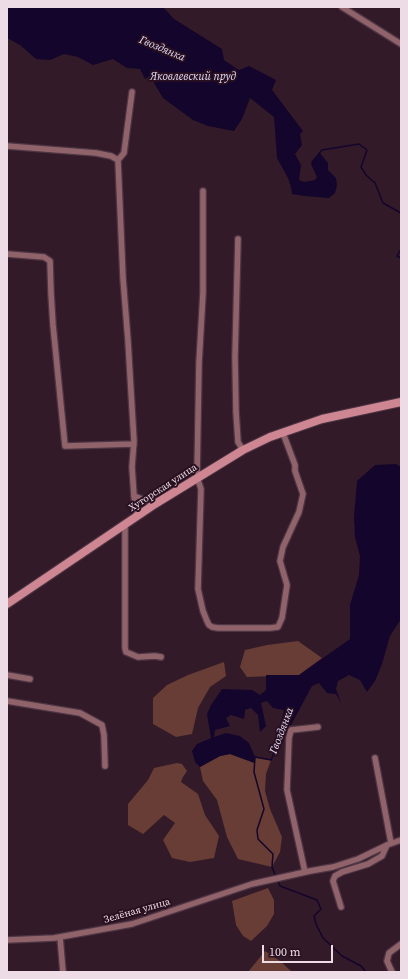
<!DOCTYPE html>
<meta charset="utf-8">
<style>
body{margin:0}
#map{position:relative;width:408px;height:979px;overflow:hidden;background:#331a29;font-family:"Source Serif 4",serif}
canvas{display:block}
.frame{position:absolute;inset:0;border:8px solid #eddce5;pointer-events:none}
.scale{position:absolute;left:262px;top:945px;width:71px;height:18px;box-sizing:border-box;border:2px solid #eddce5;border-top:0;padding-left:5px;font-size:12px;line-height:14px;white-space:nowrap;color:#eddce5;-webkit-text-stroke:3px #291020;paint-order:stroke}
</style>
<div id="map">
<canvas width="408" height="979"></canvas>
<div class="frame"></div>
<div class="scale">100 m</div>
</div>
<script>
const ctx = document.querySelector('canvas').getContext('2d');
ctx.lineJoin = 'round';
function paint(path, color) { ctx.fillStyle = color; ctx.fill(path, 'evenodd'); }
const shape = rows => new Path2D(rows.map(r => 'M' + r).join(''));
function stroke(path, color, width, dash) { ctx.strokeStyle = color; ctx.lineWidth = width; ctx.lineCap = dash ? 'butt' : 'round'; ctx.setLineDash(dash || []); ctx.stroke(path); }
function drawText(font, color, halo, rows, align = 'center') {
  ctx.font = font + ' "Source Serif 4",serif'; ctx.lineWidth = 4; ctx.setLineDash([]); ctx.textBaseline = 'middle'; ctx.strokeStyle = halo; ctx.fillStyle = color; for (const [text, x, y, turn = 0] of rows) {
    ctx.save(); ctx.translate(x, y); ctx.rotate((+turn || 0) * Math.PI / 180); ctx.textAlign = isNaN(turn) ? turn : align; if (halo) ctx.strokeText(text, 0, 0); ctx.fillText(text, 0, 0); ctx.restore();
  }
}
const green = shape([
 [298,641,322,658,299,675,247,677,240,667,245,650,267,645],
 [224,662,226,676,210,687,198,708,192,734,176,737,153,724,153,698,167,685,188,675],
 [230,754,254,763,255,757,271,760,266,774,265,791,270,809,282,837,280,852,272,867,238,859,227,837,217,800,203,781,200,767,220,756],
 [177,763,182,764,187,771,183,777,181,782,198,794,205,815,219,836,214,858,190,862,172,858,163,840,175,823,164,815,143,834,128,825,128,804,148,780,154,768],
 [268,888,274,900,274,914,267,926,251,941,243,936,236,925,232,901],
 [265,951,280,961,292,972,248,972]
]);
const water = shape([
 [7,7,163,7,174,19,222,49,224,60,239,70,249,66,276,80,272,90,303,131,300,134,302,145,295,154,301,165,299,180,304,182,315,180,317,177,311,164,320,153,328,163,328,170,336,178,337,185,335,193,329,198,305,196,292,194,291,187,288,178,277,158,274,117,250,98,242,119,234,131,208,126,193,120,163,98,154,83,158,71,145,79,140,69,127,68,113,59,93,65,78,57,64,54,50,60,36,59,20,45,7,38],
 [396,464,401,467,401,619,390,636,382,664,375,681,367,692,360,680,349,675,338,681,336,689,341,703,336,694,327,693,319,683,312,686,291,725,280,726,284,710,273,708,267,701,261,703,266,726,260,732,258,715,251,708,245,710,244,719,231,715,226,718,230,726,215,730,214,737,226,733,240,736,249,743,255,757,255,763,230,754,220,756,200,767,195,762,192,751,197,744,211,738,207,714,211,705,222,689,252,690,260,695,266,690,266,675,299,675,350,639,350,605,359,575,360,556,355,537,354,517,357,481,375,465]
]);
const stream = shape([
 [313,164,312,162,322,150,359,144,367,150,361,167,366,175,375,183,383,203,401,213],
 [401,249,397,256,401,258],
 [276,877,272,867,273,854,258,839,257,830,264,809,254,772,255,757,271,760,287,724],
 [278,881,280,886,317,900,321,909,314,916,316,924,323,938,342,956,361,966,366,972]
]);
const street = shape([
 [342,7,401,44],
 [7,146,96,153,111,156,118,160,123,278,128,341,134,441,132,467,134,496,137,517],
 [118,160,124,153,132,92],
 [203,191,203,293,199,363,197,477,201,489,198,589,203,611,207,621,209,625,212,627,218,628,270,628,278,627,282,618,287,585,280,561,283,547,299,512,303,494,295,471,295,465,283,433],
 [238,239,235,357,236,412,238,442,243,450],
 [7,254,44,257,50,261,51,293,53,325,65,446,134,444],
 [134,496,155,504],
 [125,525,125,648,126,652,138,657,155,656,161,657],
 [7,675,30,679],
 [7,701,80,713,102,725,104,735,105,766],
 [375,758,391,843],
 [305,872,287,790,289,738,291,730,318,727],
 [341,907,333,881,335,876,342,872,368,864,382,856,387,845],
 [60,937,63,972],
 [7,940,54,938,132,924,252,884,310,871,333,867,358,859,387,845,401,840],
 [392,972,387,961,389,953,401,944]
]);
const secondary = shape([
 [7,604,155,504,243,450,270,437,322,419,401,402]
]);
const streetNames = [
 ["Хуторская улица",163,488,-33],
 ["Зелёная улица",137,911,-16]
];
const waterNames = [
 ["Гвоздянка",162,49,23],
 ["Яковлевский пруд",193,77],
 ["Гвоздянка",282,731,-69]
];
paint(green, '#673d35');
paint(water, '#13052b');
stroke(stream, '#13052b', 1.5);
stroke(street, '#4d3543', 8);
stroke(secondary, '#4d3543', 10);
stroke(street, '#90636a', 5.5);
stroke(secondary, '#ce8693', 8);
drawText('10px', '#eddce5', '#291020', streetNames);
drawText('italic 11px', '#e4defc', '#291020', waterNames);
</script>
